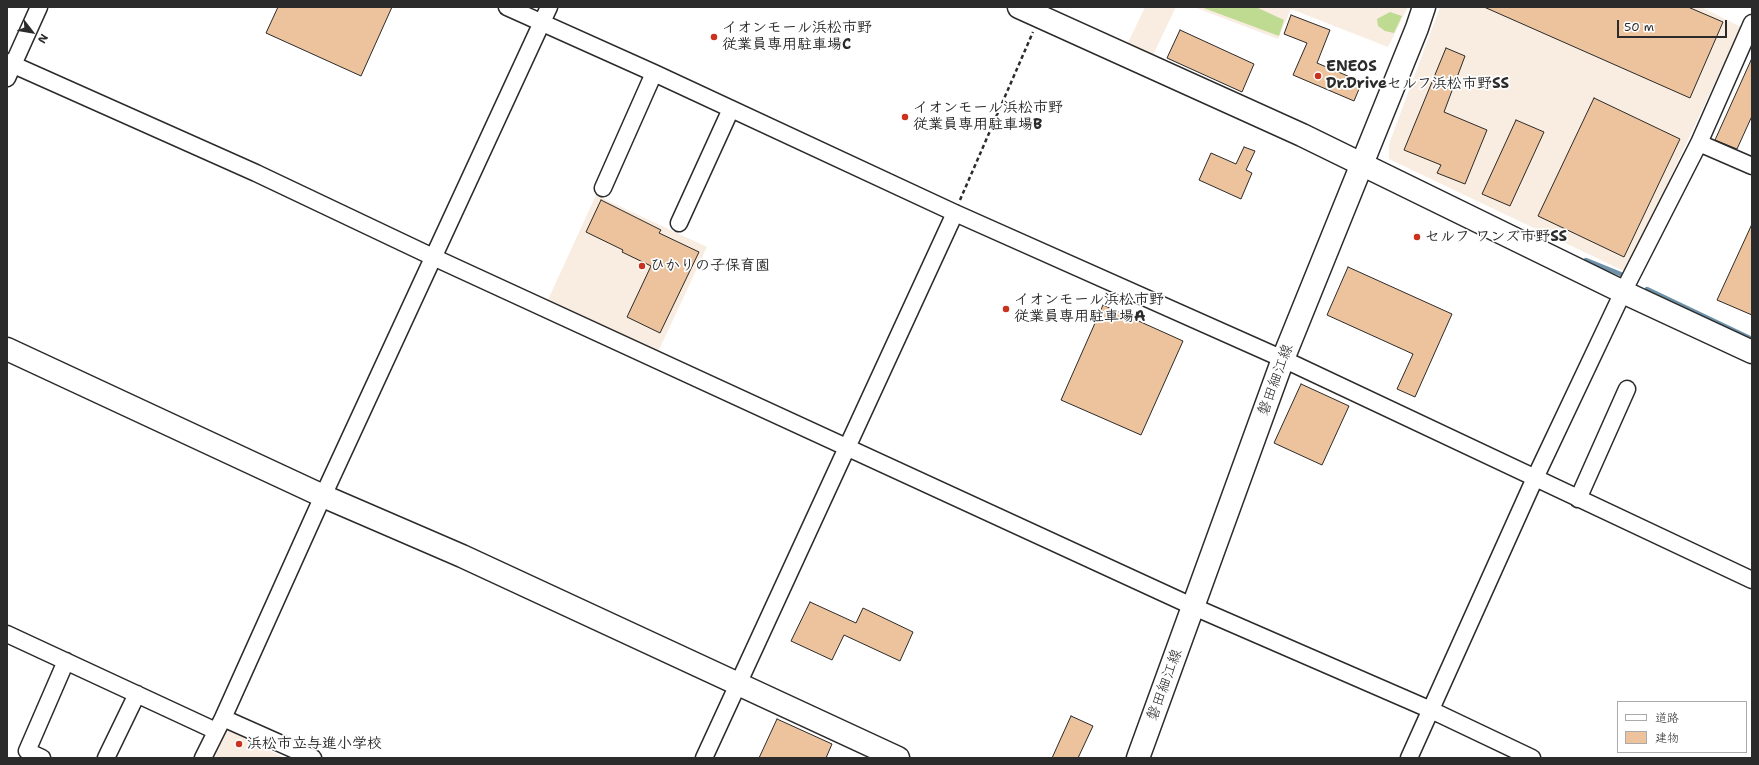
<!DOCTYPE html>
<meta charset="utf-8">
<style>
body{margin:0}
#map{position:relative;width:1759px;height:765px;overflow:hidden;background:#fff;font-family:"Shantell Sans","Klee One",sans-serif}
canvas{display:block}
.frame{position:absolute;inset:0;border:8px solid #2b2b2b;pointer-events:none}
.legend{position:absolute;left:1617px;top:701px;width:130px;height:52px;box-sizing:border-box;background:#fff;border:1px solid #aaa;margin:0;padding:5px 7px;list-style:none;font-size:12px;color:#2b2b2b}
.legend li{display:flex;align-items:center;gap:8px;height:20px}
.legend b{width:20px;border:1px solid #aaa}
.north{position:absolute;left:12px;top:12px;width:40px;height:40px;-webkit-text-stroke:3px #fff;paint-order:stroke;rotate:121deg;font-size:11px;font-weight:700;line-height:16px;text-align:center;color:#2b2b2b}
.north::after{content:'';display:block;margin:auto;width:14px;height:18px;background:#2b2b2b;clip-path:polygon(50% 0,100% 100%,50% 72%,0 100%)}
.scale{position:absolute;left:1617px;top:20px;width:110px;height:18px;box-sizing:border-box;border:2px solid #2b2b2b;border-top:0;padding-left:5px;font-size:12px;line-height:14px;white-space:nowrap;color:#2b2b2b;-webkit-text-stroke:3px #fff;paint-order:stroke}
</style>
<div id="map">
<canvas width="1759" height="765"></canvas>
<div class="frame"></div>
<ul class="legend">
<li><b style="height:5px;background:#fff"></b>道路</li>
<li><b style="height:11px;background:#ecc39c"></b>建物</li>
</ul>
<div class="north">N</div>
<div class="scale">50 m</div>
</div>
<script>
const ctx = document.querySelector('canvas').getContext('2d');
ctx.lineJoin = 'round';
function paint(path, color) { ctx.fillStyle = color; ctx.fill(path, 'evenodd'); }
const shape = rows => new Path2D(rows.map(r => 'M' + r).join(''));
function stroke(path, color, width, dash) { ctx.strokeStyle = color; ctx.lineWidth = width; ctx.lineCap = dash ? 'butt' : 'round'; ctx.setLineDash(dash || []); ctx.stroke(path); }
function drawText(font, color, halo, rows, align = 'center') {
  ctx.font = font + ' "Shantell Sans","Klee One",sans-serif'; ctx.lineWidth = 3.5; ctx.setLineDash([]); ctx.textBaseline = 'middle'; ctx.strokeStyle = halo; ctx.fillStyle = color; for (const [text, x, y, turn = 0] of rows) {
    ctx.save(); ctx.translate(x, y); ctx.rotate((+turn || 0) * Math.PI / 180); ctx.textAlign = isNaN(turn) ? turn : align; if (halo) ctx.strokeText(text, 0, 0); ctx.fillText(text, 0, 0); ctx.restore();
  }
}
const built = shape([
 [1145,7,1176,7,1152,57,1126,47],
 [1194,7,1408,7,1388,47,1291,9,1278,39],
 [1440,7,1701,7,1741,27,1626,272,1389,159,1389,144],
 [596,195,707,247,658,352,547,302],
 [228,730,285,758,214,758]
]);
const green = shape([
 [1201,7,1256,7,1284,20,1279,36],
 [1390,12,1402,16,1394,33,1385,31,1378,26,1377,19]
]);
const stream = shape([
 [1586,260,1623,275],
 [1647,289,1752,339]
]);
const building = shape([
 [278,7,392,7,361,76,266,33,278,7],
 [1484,7,1688,7,1723,22,1690,98,1484,7],
 [1291,15,1330,30,1317,63,1362,82,1354,101,1293,75,1307,43,1284,34,1291,15],
 [1180,30,1254,64,1242,92,1167,58,1180,30],
 [1446,48,1465,56,1444,112,1487,130,1465,184,1437,173,1441,165,1404,150,1446,48],
 [1752,58,1752,116,1737,149,1715,140,1752,58],
 [1594,98,1680,139,1624,257,1538,216,1594,98],
 [1516,120,1544,132,1510,206,1482,194,1516,120],
 [1244,147,1255,151,1246,170,1252,173,1241,199,1199,180,1211,153,1236,164,1244,147],
 [601,200,661,230,659,233,699,252,660,333,627,317,651,266,622,252,623,250,586,232,601,200],
 [1752,224,1752,315,1717,300,1752,224],
 [1348,267,1452,314,1415,397,1397,389,1413,354,1327,315,1348,267],
 [1103,305,1183,341,1141,435,1061,400,1103,305],
 [1301,384,1349,406,1322,465,1274,443,1301,384],
 [810,602,856,623,863,608,913,632,900,661,844,635,832,660,791,641,810,602],
 [1071,716,1093,726,1078,758,1052,758,1071,716],
 [777,719,832,744,826,758,759,758,777,719]
]);
const path = shape([
 [960,200,1033,32]
]);
const street = shape([
 [507,7,654,73,955,213,1283,359,1752,580],
 [7,62,256,173,433,257,1194,607,1431,710,1532,758],
 [7,78,39,7],
 [1699,143,1752,166],
 [603,188,654,73],
 [679,223,731,109],
 [1578,499,1627,389],
 [7,634,216,731],
 [223,718,313,758],
 [42,758,27,751,66,661],
 [106,758,137,694],
 [203,758,223,718,323,496,549,7],
 [704,758,955,213],
 [1409,758,1535,478,1623,292,1699,143,1752,23]
]);
const secondary = shape([
 [1019,7,1302,135,1623,292,1752,352],
 [7,349,323,496,462,556,898,758],
 [1138,758,1283,359,1417,28,1424,7]
]);
const markers = [
 [714,37,4,"#c8321e"],
 [1318,76,4,"#c8321e"],
 [905,117,4,"#c8321e"],
 [1417,237,4,"#c8321e"],
 [642,266,4,"#c8321e"],
 [1006,309,4,"#c8321e"],
 [239,744,4,"#c8321e"]
];
const poiNames = [
 ["イオンモール浜松市野",722,28],
 ["従業員専用駐車場C",722,45],
 ["ENEOS",1326,67],
 ["Dr.Driveセルフ浜松市野SS",1326,84],
 ["イオンモール浜松市野",913,108],
 ["従業員専用駐車場B",913,125],
 ["セルフ ワンズ市野SS",1425,237],
 ["ひかりの子保育園",650,266],
 ["イオンモール浜松市野",1014,300],
 ["従業員専用駐車場A",1014,317],
 ["浜松市立与進小学校",247,744]
];
const streetNames = [
 ["磐田細江線",1276,380,-70],
 ["磐田細江線",1165,685,-70]
];
paint(built, '#f9ede1');
paint(green, '#bfda91');
stroke(stream, '#6e92a8', 4.5);
paint(building, '#ecc39c');
stroke(building, '#2b2b2b', 1);
stroke(street, '#2b2b2b', 19);
stroke(secondary, '#2b2b2b', 25);
stroke(path, '#2b2b2b', 2.5, [4, 3]);
stroke(street, '#fff', 16);
stroke(secondary, '#fff', 22);
for (const [x, y, r, color] of markers) { const dot = new Path2D(); dot.arc(x, y, r, 0, 2 * Math.PI); ctx.fillStyle = color; ctx.fill(dot); stroke(dot, '#fff', 1.5); }
drawText('bold 15px', '#2b2b2b', '#fff', poiNames, 'left');
drawText('15px', '#2b2b2b', '#fff', streetNames);
</script>
